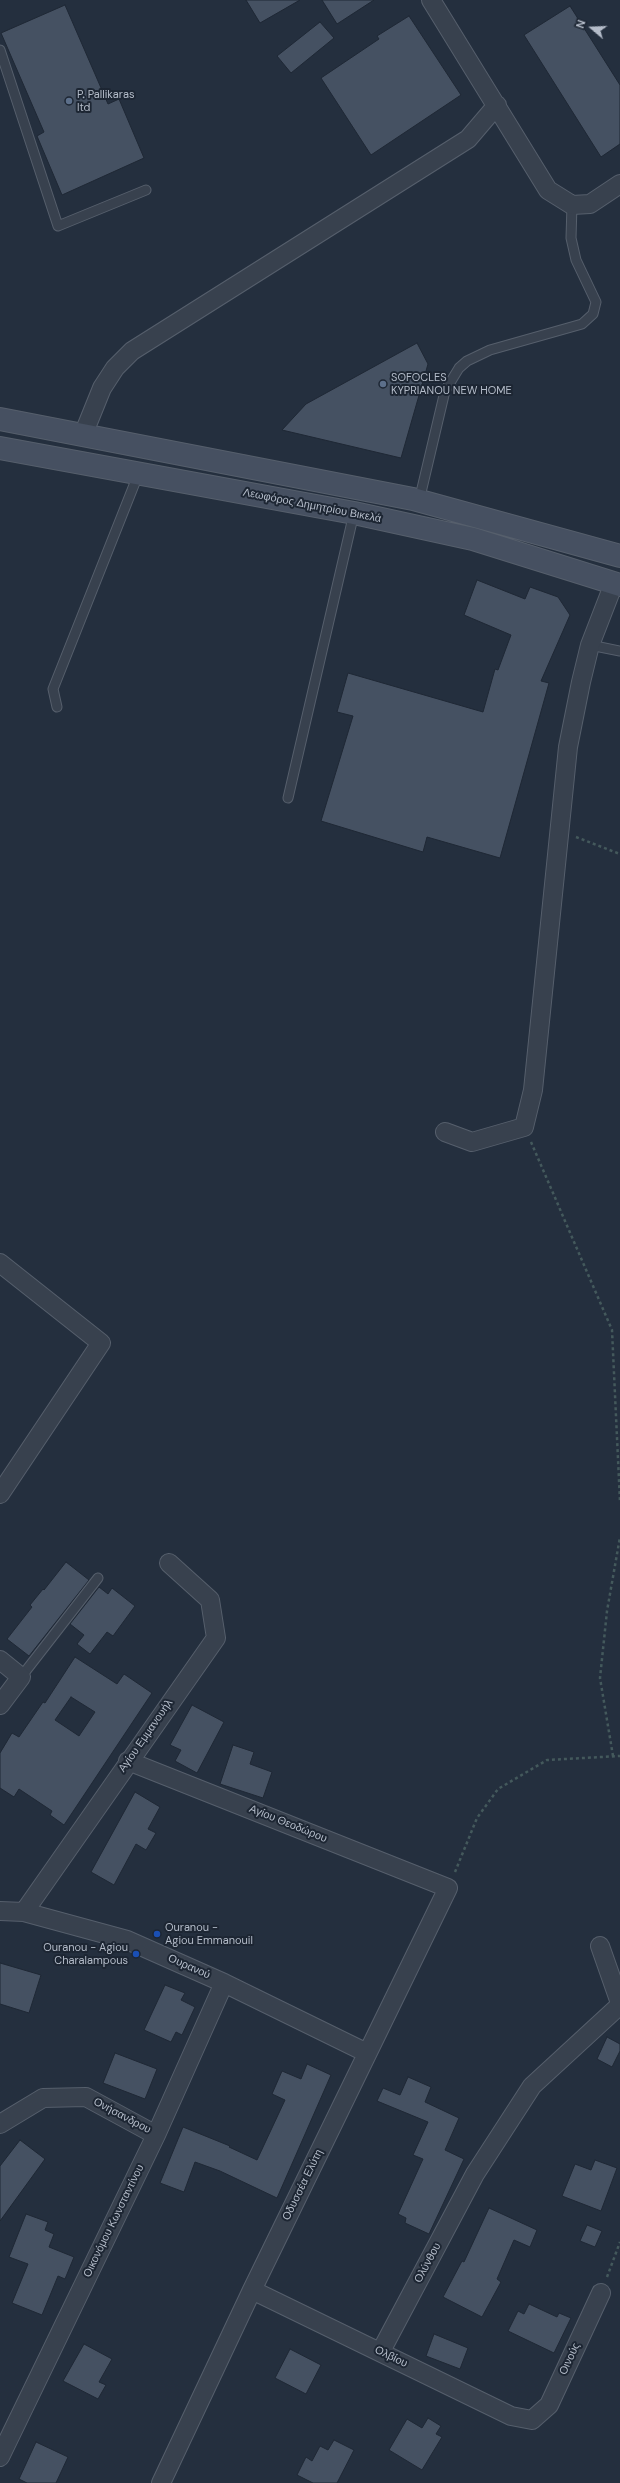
<!DOCTYPE html>
<meta charset="utf-8">
<style>
body{margin:0}
#map{position:relative;width:620px;height:2483px;overflow:hidden;background:#242f3e;font-family:"DM Sans",sans-serif}
canvas{display:block}
.north{position:absolute;left:572px;top:8px;width:40px;height:40px;-webkit-text-stroke:3px #1d2633;paint-order:stroke;rotate:289deg;font-size:11px;font-weight:700;line-height:16px;text-align:center;color:#b4bcc9}
.north::after{content:'';display:block;margin:auto;width:14px;height:18px;background:#b4bcc9;clip-path:polygon(50% 0,100% 100%,50% 72%,0 100%)}
</style>
<div id="map">
<canvas width="620" height="2483"></canvas>
<div class="north">N</div>
</div>
<script>
const ctx = document.querySelector('canvas').getContext('2d');
ctx.lineJoin = 'round';
function paint(path, color) { ctx.fillStyle = color; ctx.fill(path, 'evenodd'); }
const shape = rows => new Path2D(rows.map(r => 'M' + r).join(''));
function stroke(path, color, width, dash) { ctx.strokeStyle = color; ctx.lineWidth = width; ctx.lineCap = dash ? 'butt' : 'round'; ctx.setLineDash(dash || []); ctx.stroke(path); }
function drawText(font, color, halo, rows, align = 'center') {
  ctx.font = font + ' "DM Sans",sans-serif'; ctx.lineWidth = 4; ctx.setLineDash([]); ctx.textBaseline = 'middle'; ctx.strokeStyle = halo; ctx.fillStyle = color; for (const [text, x, y, turn = 0] of rows) {
    ctx.save(); ctx.translate(x, y); ctx.rotate((+turn || 0) * Math.PI / 180); ctx.textAlign = isNaN(turn) ? turn : align; if (halo) ctx.strokeText(text, 0, 0); ctx.fillText(text, 0, 0); ctx.restore();
  }
}
const building = shape([
 [246,0,300,0,260,23,246,0],
 [322,0,374,0,337,24,322,0],
 [65,5,108,104,119,99,144,158,62,195,37,136,44,132,1,33,65,5],
 [570,6,620,85,620,144,601,157,524,35,570,6],
 [409,16,461,95,371,155,321,78,379,39,377,36,409,16],
 [320,22,334,38,291,73,277,56,320,22],
 [417,343,428,364,401,458,282,430,306,404,417,343],
 [477,580,525,599,530,587,558,597,570,615,541,681,549,683,500,858,427,837,423,852,321,821,353,716,337,712,348,673,483,712,495,669,498,670,511,635,464,615,477,580],
 [66,1562,89,1580,29,1656,7,1639,32,1607,30,1605,43,1589,44,1590,66,1562],
 [99,1587,108,1594,112,1588,135,1606,113,1636,107,1632,90,1654,77,1644,84,1635,70,1624,99,1587],
 [75,1657,117,1684,124,1674,152,1693,64,1825,50,1815,52,1811,19,1789,14,1797,0,1788,0,1753,12,1733,19,1737,43,1702,45,1703,75,1657],
 [71,1697,95,1712,79,1736,55,1720,71,1697],
 [192,1705,224,1722,197,1773,175,1761,181,1750,170,1745,192,1705],
 [233,1745,254,1752,250,1764,272,1772,263,1798,220,1784,233,1745],
 [135,1792,160,1807,148,1829,156,1833,146,1850,136,1844,114,1885,91,1872,135,1792],
 [0,1963,41,1975,29,2013,0,2004,0,1963],
 [165,1985,185,1993,181,2000,195,2007,182,2035,176,2032,171,2042,144,2030,165,1985],
 [607,2037,620,2044,620,2051,612,2067,597,2059,607,2037],
 [115,2053,157,2069,145,2099,103,2083,115,2053],
 [307,2064,331,2075,277,2198,220,2171,195,2162,184,2192,160,2183,183,2127,230,2146,229,2147,257,2160,285,2100,272,2094,282,2071,301,2079,307,2064],
 [408,2077,431,2087,425,2102,459,2118,445,2150,464,2159,429,2234,405,2223,406,2218,398,2214,423,2159,413,2155,428,2122,377,2101,383,2088,400,2095,408,2077],
 [20,2140,45,2159,0,2221,0,2166,20,2140],
 [595,2160,617,2168,601,2211,562,2196,575,2164,591,2170,595,2160],
 [489,2208,537,2230,530,2247,514,2240,497,2279,501,2282,482,2317,443,2297,462,2261,464,2262,489,2208],
 [26,2214,48,2222,45,2230,54,2234,49,2247,74,2257,65,2279,58,2276,42,2315,12,2303,28,2264,9,2257,26,2214],
 [587,2225,602,2231,595,2247,580,2241,587,2225],
 [529,2304,557,2317,559,2313,571,2318,554,2353,508,2331,518,2311,524,2314,529,2304],
 [434,2334,468,2348,460,2369,426,2356,434,2334],
 [84,2344,112,2359,99,2382,106,2385,98,2399,63,2381,84,2344],
 [290,2349,321,2365,306,2394,275,2378,290,2349],
 [428,2418,441,2426,436,2434,442,2437,422,2470,389,2450,407,2419,422,2428,428,2418],
 [334,2440,354,2450,337,2483,313,2483,297,2475,306,2457,312,2461,320,2446,328,2450,334,2440],
 [36,2442,68,2457,56,2483,27,2483,19,2479,36,2442]
]);
const path = shape([
 [576,837,620,854],
 [531,1142,612,1330,620,1502],
 [613,1756,600,1678,607,1611,620,1537],
 [455,1872,477,1818,498,1789,547,1760,620,1756],
 [607,2277,620,2242]
]);
const service = shape([
 [0,50,58,226,146,190],
 [419,501,445,391,459,368,467,361,490,350,582,324,593,314,596,302,576,260,571,238,572,205],
 [590,645,620,651],
 [57,707,53,689,138,475],
 [288,798,354,513],
 [21,1677,98,1578]
]);
const minor = shape([
 [431,0,548,190,572,205,590,204,620,184],
 [83,435,102,388,115,368,132,351,468,139,497,105],
 [445,1132,472,1142,524,1127,533,1090,568,747,581,682,590,645,614,583],
 [0,1263,101,1343,0,1494],
 [0,1660,21,1677,0,1705],
 [128,1761,448,1888,252,2290,161,2483],
 [0,1911,24,1912,127,1940,224,1983,367,2053],
 [24,1912,216,1638,210,1600,169,1563],
 [600,1946,620,2003],
 [0,2124,43,2098,86,2097,156,2135],
 [252,2290,511,2416,532,2420,549,2405,601,2293],
 [381,2351,475,2174,532,2086,620,2005],
 [0,2457,156,2135,224,1983]
]);
const secondary = shape([
 [0,419,413,499,620,556],
 [0,448,354,513,473,539,620,585]
]);
const markers = [
 [69,101,4,"#5c6f8a"],
 [383,384,4,"#5c6f8a"],
 [157,1934,4,"#1a4fb4"],
 [136,1954,4,"#1a4fb4"]
];
const poiNames = [
 ["P. Pallikaras",77,95],
 ["ltd",77,108],
 ["SOFOCLES",391,378],
 ["KYPRIANOU NEW HOME",391,391],
 ["Ouranou -",165,1928],
 ["Agiou Emmanouil",165,1941],
 ["Ouranou - Agiou",128,1948,"right"],
 ["Charalampous",128,1961,"right"]
];
const streetNames = [
 ["Λεωφόρος Δημητρίου Βικελά",312,506,11],
 ["Αγίου Εμμανουήλ",146,1736,-55],
 ["Αγίου Θεοδώρου",288,1824,22],
 ["Ουρανού",189,1967,24],
 ["Ονήσανδρου",122,2116,28],
 ["Οδυσσέα Ελύτη",303,2185,-64],
 ["Οικονόμου Κωνσταντίνου",114,2221,-64],
 ["Ολύνθου",428,2263,-62],
 ["Ολβίου",391,2357,26],
 ["Οινούς",570,2359,-65]
];
paint(building, '#455162');
stroke(building, '#1f2835', 1);
stroke(service, '#565f6c', 11);
stroke(minor, '#565f6c', 20);
stroke(secondary, '#565f6c', 24);
stroke(path, '#44595c', 2.5, [3, 3]);
stroke(service, '#38414e', 9);
stroke(minor, '#38414e', 18);
stroke(secondary, '#465061', 22);
for (const [x, y, r, color] of markers) { const dot = new Path2D(); dot.arc(x, y, r, 0, 2 * Math.PI); ctx.fillStyle = color; ctx.fill(dot); stroke(dot, '#1d2633', 1.5); }
drawText('11px', '#b4bcc9', '#1d2633', poiNames, 'left');
drawText('11px', '#b4bcc9', '#1d2633', streetNames);
</script>
